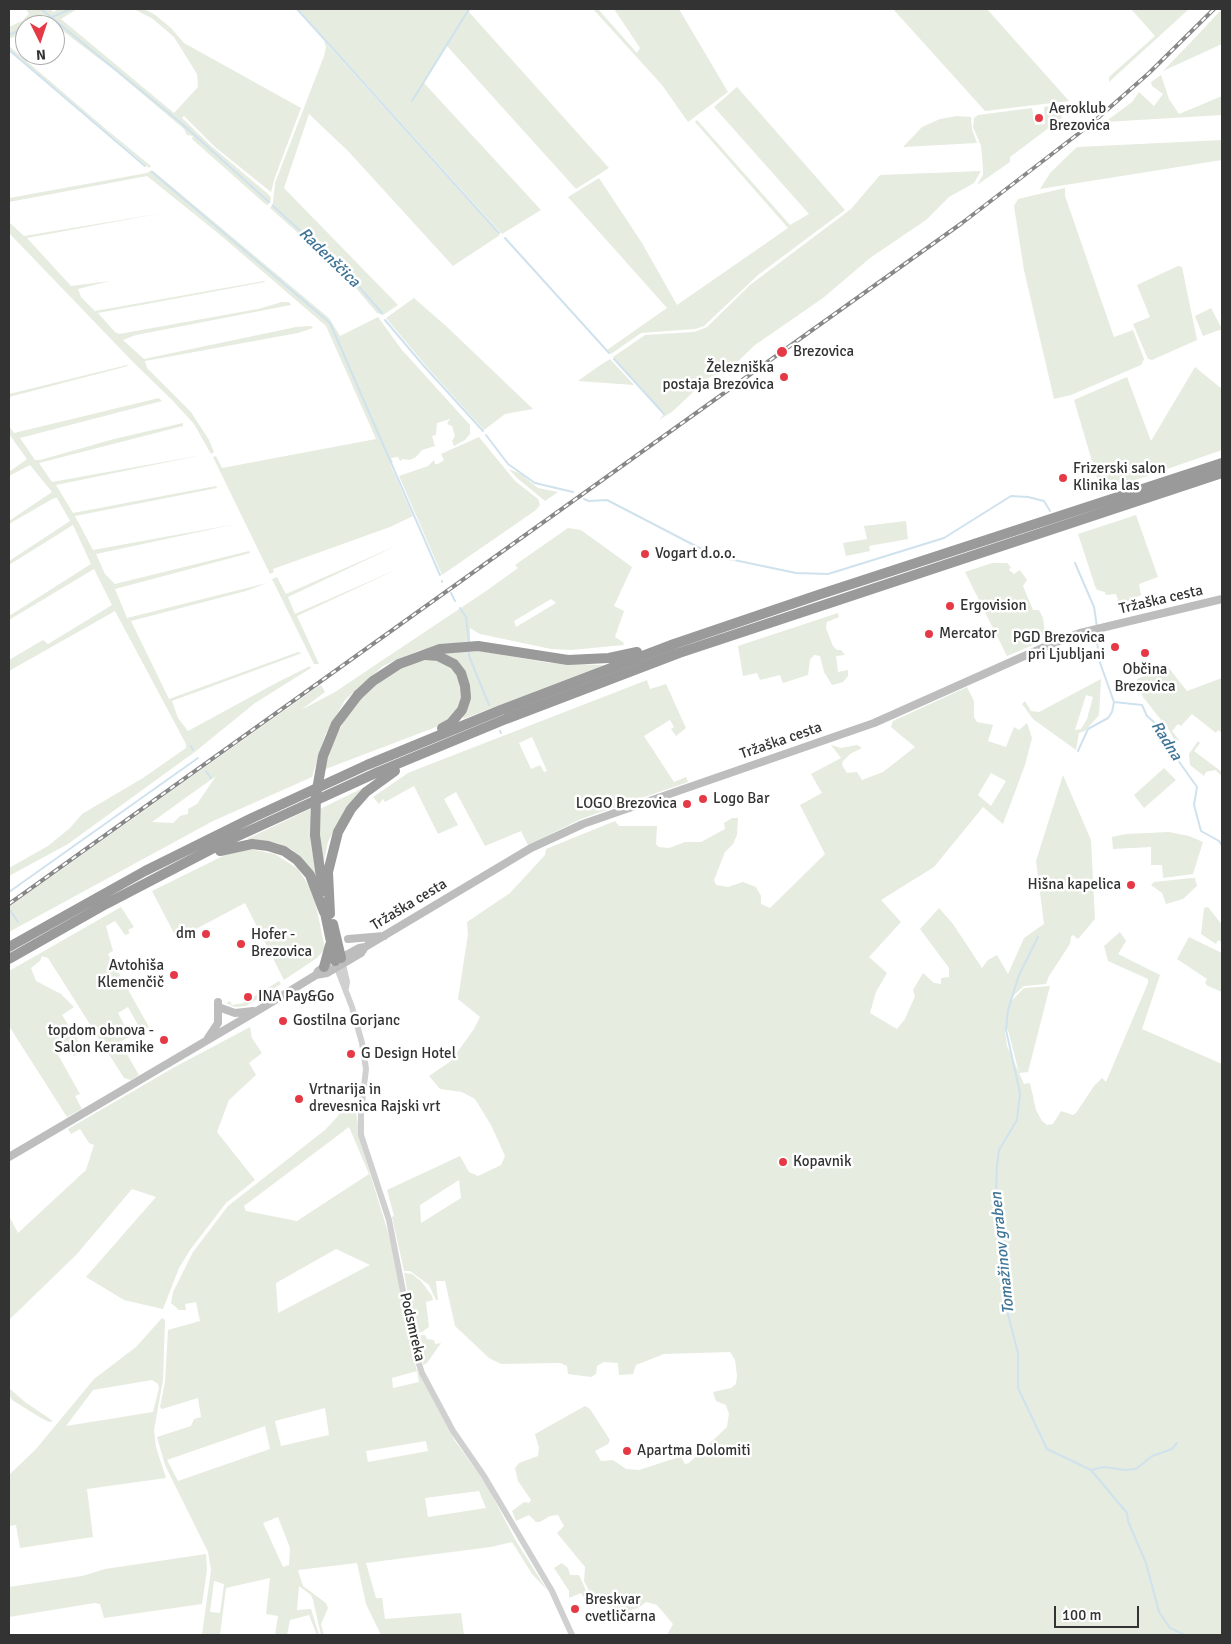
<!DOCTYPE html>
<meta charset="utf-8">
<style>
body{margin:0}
#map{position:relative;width:1231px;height:1644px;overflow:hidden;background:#fff;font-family:Signika,sans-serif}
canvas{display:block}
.frame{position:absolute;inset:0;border:10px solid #333;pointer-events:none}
.north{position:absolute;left:15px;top:15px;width:50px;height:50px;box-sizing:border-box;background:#fff;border:1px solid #adadad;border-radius:50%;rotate:176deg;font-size:14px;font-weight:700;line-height:20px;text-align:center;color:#333}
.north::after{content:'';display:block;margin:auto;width:18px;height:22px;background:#e63946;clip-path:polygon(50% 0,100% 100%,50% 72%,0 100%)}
.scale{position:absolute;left:1054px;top:1606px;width:85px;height:22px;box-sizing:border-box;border:2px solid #333;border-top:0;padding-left:6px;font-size:15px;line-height:18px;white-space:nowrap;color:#333;-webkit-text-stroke:4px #fff;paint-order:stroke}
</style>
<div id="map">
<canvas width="1231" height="1644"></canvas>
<div class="frame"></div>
<div class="north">N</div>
<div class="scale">100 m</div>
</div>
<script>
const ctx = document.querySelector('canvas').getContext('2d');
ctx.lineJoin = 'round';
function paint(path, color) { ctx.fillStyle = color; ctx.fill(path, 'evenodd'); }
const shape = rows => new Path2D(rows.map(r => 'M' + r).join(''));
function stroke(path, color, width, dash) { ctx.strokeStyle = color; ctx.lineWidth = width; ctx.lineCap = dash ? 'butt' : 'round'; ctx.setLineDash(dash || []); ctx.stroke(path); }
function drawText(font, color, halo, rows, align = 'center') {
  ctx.font = font + ' Signika,sans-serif'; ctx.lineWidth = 5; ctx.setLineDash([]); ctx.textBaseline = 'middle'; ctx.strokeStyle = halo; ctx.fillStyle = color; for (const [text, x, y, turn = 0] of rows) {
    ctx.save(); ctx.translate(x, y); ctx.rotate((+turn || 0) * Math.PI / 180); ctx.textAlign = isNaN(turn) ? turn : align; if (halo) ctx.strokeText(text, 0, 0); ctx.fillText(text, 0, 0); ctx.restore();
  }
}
const green = shape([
 [26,9,51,9,53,12,59,9,77,9,61,19,174,113,198,87,197,74,174,37,153,19,134,9,144,9,154,14,171,28,184,43,301,108,275,177,271,192,215,147,184,116,182,118,210,145,268,194,271,197,270,203,267,205,264,203,192,139,193,136,187,135,184,129,114,70,55,25,25,25,25,32,9,39,9,27,22,21,29,14],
 [298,9,470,9,469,12,609,168,576,189,447,46,424,83,541,210,502,234],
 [593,9,598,9,637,53,640,48,614,9,679,9,728,92,688,122,662,85],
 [893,9,987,9,1069,101,985,111],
 [1131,9,1189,9,1109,82,1109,77,1155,36],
 [1222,9,1222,44,1163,71,1191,42],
 [324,41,500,235,453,266,348,151,309,114,284,188,398,305,383,315,377,313,344,274,270,208,273,203,275,183,324,56,326,47],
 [9,46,107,130,151,166,149,168,135,156,26,64,9,49],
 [1161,75,1169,99,1179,114,1222,96,1222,115,1105,122,1132,102,1139,92,1154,106,1163,94,1152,86,1151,82],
 [737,87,845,210,758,275,704,326,695,329,641,333,611,354,607,350,667,308,568,197,599,178,642,243,677,305,788,228,695,122,697,120,790,225,809,214,714,107],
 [1061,105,1062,118,1010,157,1010,162,977,185,983,175,983,168,981,146,973,127,974,118,978,115,1032,108,1035,125,1045,124,1044,107,1051,106,1052,110,1057,109,1058,106],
 [957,116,971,117,972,129,977,143,903,147,922,127,940,119],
 [1222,140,1222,160,1040,189,1050,173,1077,147],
 [152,170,329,318,340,336,378,317,402,350,470,425,470,434,465,440,454,446,452,441,455,436,452,426,447,424,450,419,437,423,436,435,432,436,435,446,422,450,416,457,410,460,403,459,400,461,398,457,391,458,393,462,390,464,413,516,390,527,273,569,274,572,270,574,213,457,216,456,222,468,376,439,326,326,219,234,147,176,9,202,9,198,147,173],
 [981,171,974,183,949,197,926,220,870,258,823,298,755,345,732,367,708,378,673,411,659,420,664,414,613,357,645,335,694,332,707,327,750,285,851,209,880,175],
 [1065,188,1065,196,1114,337,1133,330,1144,359,1141,365,1071,395,1054,399,1024,270,1014,206,1018,199],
 [163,213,27,238,71,286,110,281,78,289,81,297,95,311,264,281,265,282,98,313,115,332,119,334,258,309,282,302,289,302,291,305,136,335,123,340,144,359,296,327,311,326,313,328,298,333,145,361,147,368,191,412,209,440,214,452,211,454,194,424,173,401,132,361,9,233,9,222,24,236],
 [1178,266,1182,267,1197,340,1152,360,1148,359,1133,324,1150,317,1137,285],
 [414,298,446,326,533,409,505,414,484,430,427,367,386,318],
 [1211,308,1222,329,1203,336,1195,316],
 [610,359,634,385,578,381,596,368],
 [127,365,128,366,9,397,9,394],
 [1195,367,1222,389,1222,450,1101,492,1074,400,1127,377,1151,441],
 [159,398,162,401,20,438,35,460,40,460,114,439,183,423,183,426,39,463,52,482,202,455,56,485,73,513,216,486,217,488,75,516,93,550,236,524,96,554,105,574,115,584,249,551,250,553,115,589,127,618,267,583,246,591,131,621,169,699,298,652,302,653,172,701,178,718,188,731,278,682,310,666,311,668,255,703,196,751,68,844,9,876,9,868,48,846,70,828,82,814,143,778,186,748,186,744,115,611,9,671,9,660,43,640,48,644,112,605,94,569,9,620,9,616,91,564,73,525,9,565,9,561,70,521,57,498,54,498,9,524,9,521,52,492,30,465,9,476,9,472,27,459,9,434,9,426,14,433],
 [479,437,515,481,538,499,540,505,536,510,442,575,399,476,428,466,434,460,435,464,438,464,444,460,441,454],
 [509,469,521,474,538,488,558,492,545,501,517,478],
 [1136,515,1158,577,1139,584,1141,595,1134,598,1134,601,1115,605,1118,600,1116,594,1106,595,1105,592,1097,590,1095,586,1078,534],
 [906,521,908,539,869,546,870,551,846,556,843,543,867,539,864,526],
 [568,528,581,530,632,567,614,606,624,611,615,637,623,642,624,645,571,650,551,649,480,634,470,628,470,641,421,650,398,659,383,666,345,700,325,735,312,777,213,821,9,932,9,907,316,688,321,685,325,692,301,710,335,692,489,589,518,568,515,565],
 [551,599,556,603,516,627,514,621],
 [216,776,197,804,188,809,188,814,180,816,173,823,152,822],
 [398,545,288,597,295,614,400,568,297,616,319,664,314,664,272,579,277,577,286,594],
 [992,563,1007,563,1011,567,1009,570,1014,574,1020,570,1027,580,1023,586,1033,610,1039,610,1043,618,1045,633,1040,636,1038,643,1007,656,965,572],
 [838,613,839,617,827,622,826,628,833,646,837,650,841,650,845,655,836,656,838,672,848,670,848,676,843,682,832,685,824,672,820,656,814,655,810,660,808,675,783,683,780,675,760,680,757,673,743,676,738,646],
 [479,651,550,663,604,665,463,719,468,685,441,652],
 [424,659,431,659,452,666,459,676,462,698,458,708,444,724,323,770,335,737,346,718,361,699,375,686,402,666],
 [1168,667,1187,691,1222,678,1222,733,1218,730,1216,733,1192,714,1181,726,1178,724,1172,731,1179,740,1176,743,1169,730,1143,697,1137,679],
 [1101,679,1099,715,1085,731,1079,733,1076,750,1033,719,1022,704,1025,701,1031,711,1039,712],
 [1086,695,1093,697,1087,719,1081,729,1075,730],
 [647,680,650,689,666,684,686,728,676,736,671,729,674,727,670,720,644,736,674,782,686,777,688,782,581,819,528,845,521,831,485,846,456,792,444,799,458,825,438,834,414,786,385,802,383,799,379,804,373,797,408,773,423,767],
 [532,737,547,771,544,772,540,765,531,769,519,743],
 [967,687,974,701,974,717,977,722,993,725,988,741,1006,747,1014,727,1019,730,1027,723,1032,738,1025,765,1003,824,983,807,934,867,881,900,901,922,869,957,887,973,876,992,870,1013,897,1029,905,1019,915,996,913,990,923,973,934,983,941,984,941,978,949,977,949,968,920,929,939,908,953,924,982,968,988,960,997,955,1008,974,1024,938,1044,924,1036,861,1063,775,1091,840,1095,919,1078,939,1073,935,1071,937,1070,944,1049,976,1046,984,1024,986,1012,997,1012,1000,1024,988,1050,986,1028,1072,1019,1073,1008,1030,1005,1031,1007,1046,1024,1084,1030,1083,1036,1110,1042,1121,1047,1125,1053,1124,1061,1111,1073,1115,1076,1113,1094,1086,1102,1078,1106,1082,1148,983,1148,979,1108,961,1104,946,1120,932,1126,941,1118,954,1160,975,1142,1029,1222,1064,1222,1635,667,1635,673,1624,657,1605,646,1602,638,1608,627,1611,617,1608,614,1610,591,1595,584,1581,585,1567,557,1533,564,1526,558,1515,550,1516,540,1522,536,1522,529,1515,516,1521,512,1511,524,1502,529,1503,531,1500,518,1481,515,1468,519,1463,538,1456,539,1448,535,1434,585,1406,590,1409,610,1440,608,1444,595,1451,601,1461,613,1460,626,1469,639,1470,676,1458,681,1457,685,1464,689,1463,727,1427,729,1414,726,1405,716,1401,713,1392,731,1388,736,1384,737,1375,735,1360,730,1352,664,1354,636,1365,633,1374,619,1375,618,1363,604,1362,597,1366,596,1374,591,1377,568,1374,567,1366,560,1363,501,1364,489,1358,455,1326,445,1281,436,1281,438,1300,436,1300,429,1285,410,1271,404,1271,392,1217,394,1216,387,1190,460,1156,469,1172,478,1176,501,1165,505,1156,491,1125,475,1099,462,1092,440,1089,429,1076,451,1061,474,1029,480,1017,458,999,468,934,467,922,510,893,545,855,546,849,615,821,619,826,657,826,656,844,659,847,669,848,685,842,701,842,725,829,724,823,732,818,738,818,737,835,733,844,725,852,714,880,716,885,728,887,743,882,756,887,761,896,761,904,770,908,825,854,800,805,822,793,811,774,841,758,831,745,841,748,857,745,862,748,850,754,843,761,842,765,847,773,857,772,862,780,883,772,915,747,891,727,893,721],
 [991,773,1006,781,991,806,978,795],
 [459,1180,461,1198,421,1223,420,1205],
 [1198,741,1200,743,1194,751,1222,772,1222,776,1215,770,1206,772,1204,776,1190,765,1189,754],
 [1164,768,1176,780,1144,808,1134,795],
 [365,787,355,798,334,830,328,842,322,871,318,810],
 [310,809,311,838,317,880,292,850,277,843,247,839],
 [1169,832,1189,836,1203,842,1193,874,1163,878,1162,865,1151,865,1151,847,1113,849,1112,837,1126,834],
 [250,849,275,854,298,869,311,889,316,905,325,949,317,958,284,980,245,903,177,939,152,891,225,855],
 [1191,878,1195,878,1197,886,1183,899,1166,904,1162,893,1151,885,1154,882],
 [121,907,134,927,128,930,130,933,125,935,115,921,106,926,113,951,108,954,149,1027,142,1032,128,1007,118,1013,130,1036,120,1042,139,1075,131,1080,124,1078,48,958,42,956,40,961,31,968,36,981,61,994,74,1007,62,1015,84,1050,74,1056,66,1046,57,1053,80,1094,75,1096,82,1109,67,1117,9,1026,9,971],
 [1208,907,1222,925,1222,942,1218,940,1216,944,1201,934,1204,908],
 [1189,937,1222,953,1222,992,1208,986,1205,983,1207,979,1177,959],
 [279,981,281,984,246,1006,235,1007,226,1003,230,1001,232,1005,243,1003],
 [250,1027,252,1038,262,1053,249,1063,256,1075,229,1100,217,1132,255,1180,226,1203,190,1250,179,1268,163,1309,124,1300,86,1277,156,1197,132,1189,77,1254,9,1320,9,1216,18,1233,86,1170,94,1145,89,1143,80,1129,71,1134,68,1129,173,1068],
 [347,1100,353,1104,356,1111,361,1144,391,1242,416,1368,455,1441,486,1484,516,1541,547,1590,532,1574,512,1542,491,1547,366,1563,376,1598,382,1598,385,1619,461,1613,464,1635,381,1635,366,1604,357,1563,298,1570,303,1586,326,1603,328,1608,321,1624,324,1635,321,1635,313,1600,311,1595,299,1586,297,1610,311,1609,319,1635,317,1635,309,1615,290,1620,287,1635,275,1635,278,1616,266,1614,270,1578,226,1588,220,1635,202,1635,211,1570,208,1552,165,1465,157,1437,191,1426,194,1419,201,1417,198,1398,162,1409,160,1407,165,1382,168,1330,200,1321,196,1302,185,1304,186,1310,179,1310,171,1303,173,1292,193,1252,228,1206,325,1130,338,1116],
 [349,1127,369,1174,297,1221,246,1211,244,1206],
 [336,1249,370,1265,278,1313,276,1283],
 [417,1371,419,1382,393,1388,392,1378],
 [325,1408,329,1435,281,1446,275,1421],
 [265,1426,270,1449,178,1481,167,1460],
 [426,1441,428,1451,368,1462,366,1451],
 [479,1491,486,1508,428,1517,425,1498],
 [278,1517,290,1548,289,1565,283,1567,263,1523],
 [214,1581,224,1584,220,1613,210,1612],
 [404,1273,412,1274,421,1281,432,1296,433,1300,426,1302,429,1327,422,1332,415,1334],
 [162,1318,165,1320,163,1380,154,1430,156,1447,166,1478,87,1489,93,1537,20,1548,16,1525,9,1526,9,1475,36,1449,94,1379,136,1347],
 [152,1380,158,1384,159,1388,153,1412,66,1426,93,1390],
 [425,1335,427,1339,434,1340,435,1344,441,1343,427,1363,423,1365,416,1336],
 [9,1388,25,1402,53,1421,49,1422,41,1418,12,1400,9,1395],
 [206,1554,207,1570,202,1604,104,1618,100,1604,95,1603,9,1617,9,1587,82,1576,105,1569],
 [562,1563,568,1568,570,1575,579,1575,590,1599,586,1601,581,1593,569,1598,569,1591,554,1568]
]);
const stream = shape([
 [41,9,181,123,269,202],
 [297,9,499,233],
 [33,25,71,9],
 [9,35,25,28],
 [9,50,145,166],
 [412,101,469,9],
 [152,172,330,323,440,575],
 [273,206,346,272,382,313],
 [505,238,609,353],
 [385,320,423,365,483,431],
 [614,359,664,414],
 [486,435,508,464,535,483,573,492],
 [584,499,589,501,607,500,715,556,796,573,828,574,944,538,1011,496,1028,497,1044,501,1050,511],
 [1075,563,1094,607,1097,627],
 [442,581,442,582],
 [451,593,455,601],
 [460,608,466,617,469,642],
 [1097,631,1098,657,1114,702,1142,705,1147,716,1162,729,1175,756,1197,787,1194,805,1201,831,1219,841,1222,846],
 [469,650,469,656,489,705],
 [500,731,501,733],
 [191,746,193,750],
 [1078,751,1088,729,1108,718,1112,712,1114,702],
 [206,771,211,778],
 [9,892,198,758],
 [9,909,18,922],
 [1038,937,1019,975,1008,1010,1006,1030,1020,1093,1017,1120,999,1150,997,1165,996,1192,1000,1231,1004,1237,1006,1307,1018,1353,1018,1388,1047,1449,1091,1470,1127,1513,1128,1521,1146,1563,1159,1612,1170,1628,1185,1635],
 [1092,1470,1103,1467,1125,1470,1136,1469,1152,1456,1172,1449,1177,1443]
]);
const tertiary = shape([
 [342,960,347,982,346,988],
 [335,963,352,1007,362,1043,366,1069,361,1112,361,1135,389,1220,415,1352,422,1373,453,1431,484,1476,552,1591,572,1635]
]);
const secondary = shape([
 [348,939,384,936],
 [337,960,359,948,365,947,531,848,583,824,874,723,1049,645,1080,633,1222,599],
 [316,975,327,973,361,953,365,947],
 [221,1008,235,1013,253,1011],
 [208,1038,218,1023,218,1002],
 [9,1157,262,1008,316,975,318,971,327,965]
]);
const motorway = shape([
 [426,655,438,656,454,664,461,673,465,686,466,698,462,710,451,723,442,728],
 [358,695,373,681,399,664,440,649,478,646,568,660,609,658,637,652],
 [315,835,323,891],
 [220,851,252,844,268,846,284,851,297,860,310,875,324,912],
 [324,908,335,961],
 [330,914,328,872,338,832,351,809,366,792,395,771],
 [333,924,341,958],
 [9,947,145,871,252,818,367,765,501,710,674,644,821,594,1222,463],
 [9,959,106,904,227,841,378,772,506,719,679,653,1222,473],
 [324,967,330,945]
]);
const rail = shape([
 [9,904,962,223,1091,124,1149,73,1214,9]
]);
const motorwayBridge = shape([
 [315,835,316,795,323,756,336,724,358,695]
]);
const markers = [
 [1039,118,5,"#e63946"],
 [782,352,6,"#e63946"],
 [784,377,5,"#e63946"],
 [1063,478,5,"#e63946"],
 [645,554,5,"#e63946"],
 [950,606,5,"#e63946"],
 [929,634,5,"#e63946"],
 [1115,647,5,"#e63946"],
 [1145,653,5,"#e63946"],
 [703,799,5,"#e63946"],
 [687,804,5,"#e63946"],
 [1131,885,5,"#e63946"],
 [206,934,5,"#e63946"],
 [241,944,5,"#e63946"],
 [174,975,5,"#e63946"],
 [248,997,5,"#e63946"],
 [283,1021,5,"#e63946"],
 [164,1040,5,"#e63946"],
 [351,1054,5,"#e63946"],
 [299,1099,5,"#e63946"],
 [783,1162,5,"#e63946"],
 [627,1451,5,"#e63946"],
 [575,1609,5,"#e63946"]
];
const poiNames = [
 ["Aeroklub",1049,109],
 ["Brezovica",1049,126],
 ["Brezovica",793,352],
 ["Železniška",774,368,"right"],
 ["postaja Brezovica",774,385,"right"],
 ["Frizerski salon",1073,469],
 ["Klinika las",1073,486],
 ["Vogart d.o.o.",655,554],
 ["Ergovision",960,606],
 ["Mercator",939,634],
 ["PGD Brezovica",1105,638,"right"],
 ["pri Ljubljani",1105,655,"right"],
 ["Občina",1145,670,"center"],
 ["Brezovica",1145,687,"center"],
 ["Logo Bar",713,799],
 ["LOGO Brezovica",677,804,"right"],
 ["Hišna kapelica",1121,885,"right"],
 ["dm",196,934,"right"],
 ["Hofer -",251,935],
 ["Brezovica",251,952],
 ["Avtohiša",164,966,"right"],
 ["Klemenčič",164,983,"right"],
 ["INA Pay&Go",258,997],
 ["Gostilna Gorjanc",293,1021],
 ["topdom obnova -",154,1031,"right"],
 ["Salon Keramike",154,1048,"right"],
 ["G Design Hotel",361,1054],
 ["Vrtnarija in",309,1090],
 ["drevesnica Rajski vrt",309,1107],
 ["Kopavnik",793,1162],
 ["Apartma Dolomiti",637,1451],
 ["Breskvar",585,1600],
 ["cvetličarna",585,1617]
];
const streetNames = [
 ["Tržaška cesta",1161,600,-13],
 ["Tržaška cesta",781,741,-19],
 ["Tržaška cesta",409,905,-31],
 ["Podsmreka",412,1327,77]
];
const waterNames = [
 ["Radenščica",329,258,44],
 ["Radna",1166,741,58],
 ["Tomažinov graben",1003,1253,-96]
];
paint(green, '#e6ecdf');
stroke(stream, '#cfe2ee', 2);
stroke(tertiary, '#d0d0d0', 6);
stroke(secondary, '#bdbdbd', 8);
stroke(motorway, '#9a9a9a', 10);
stroke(rail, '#888', 4);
stroke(rail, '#fff', 2, [5.5]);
stroke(motorwayBridge, '#9a9a9a', 10);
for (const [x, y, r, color] of markers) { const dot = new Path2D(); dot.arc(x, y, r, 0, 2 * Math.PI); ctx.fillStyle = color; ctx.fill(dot); stroke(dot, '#fff', 2); }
drawText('15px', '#333', '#fff', poiNames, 'left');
drawText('15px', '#333', '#fff', streetNames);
drawText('italic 16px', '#3f7597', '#fff', waterNames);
</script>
